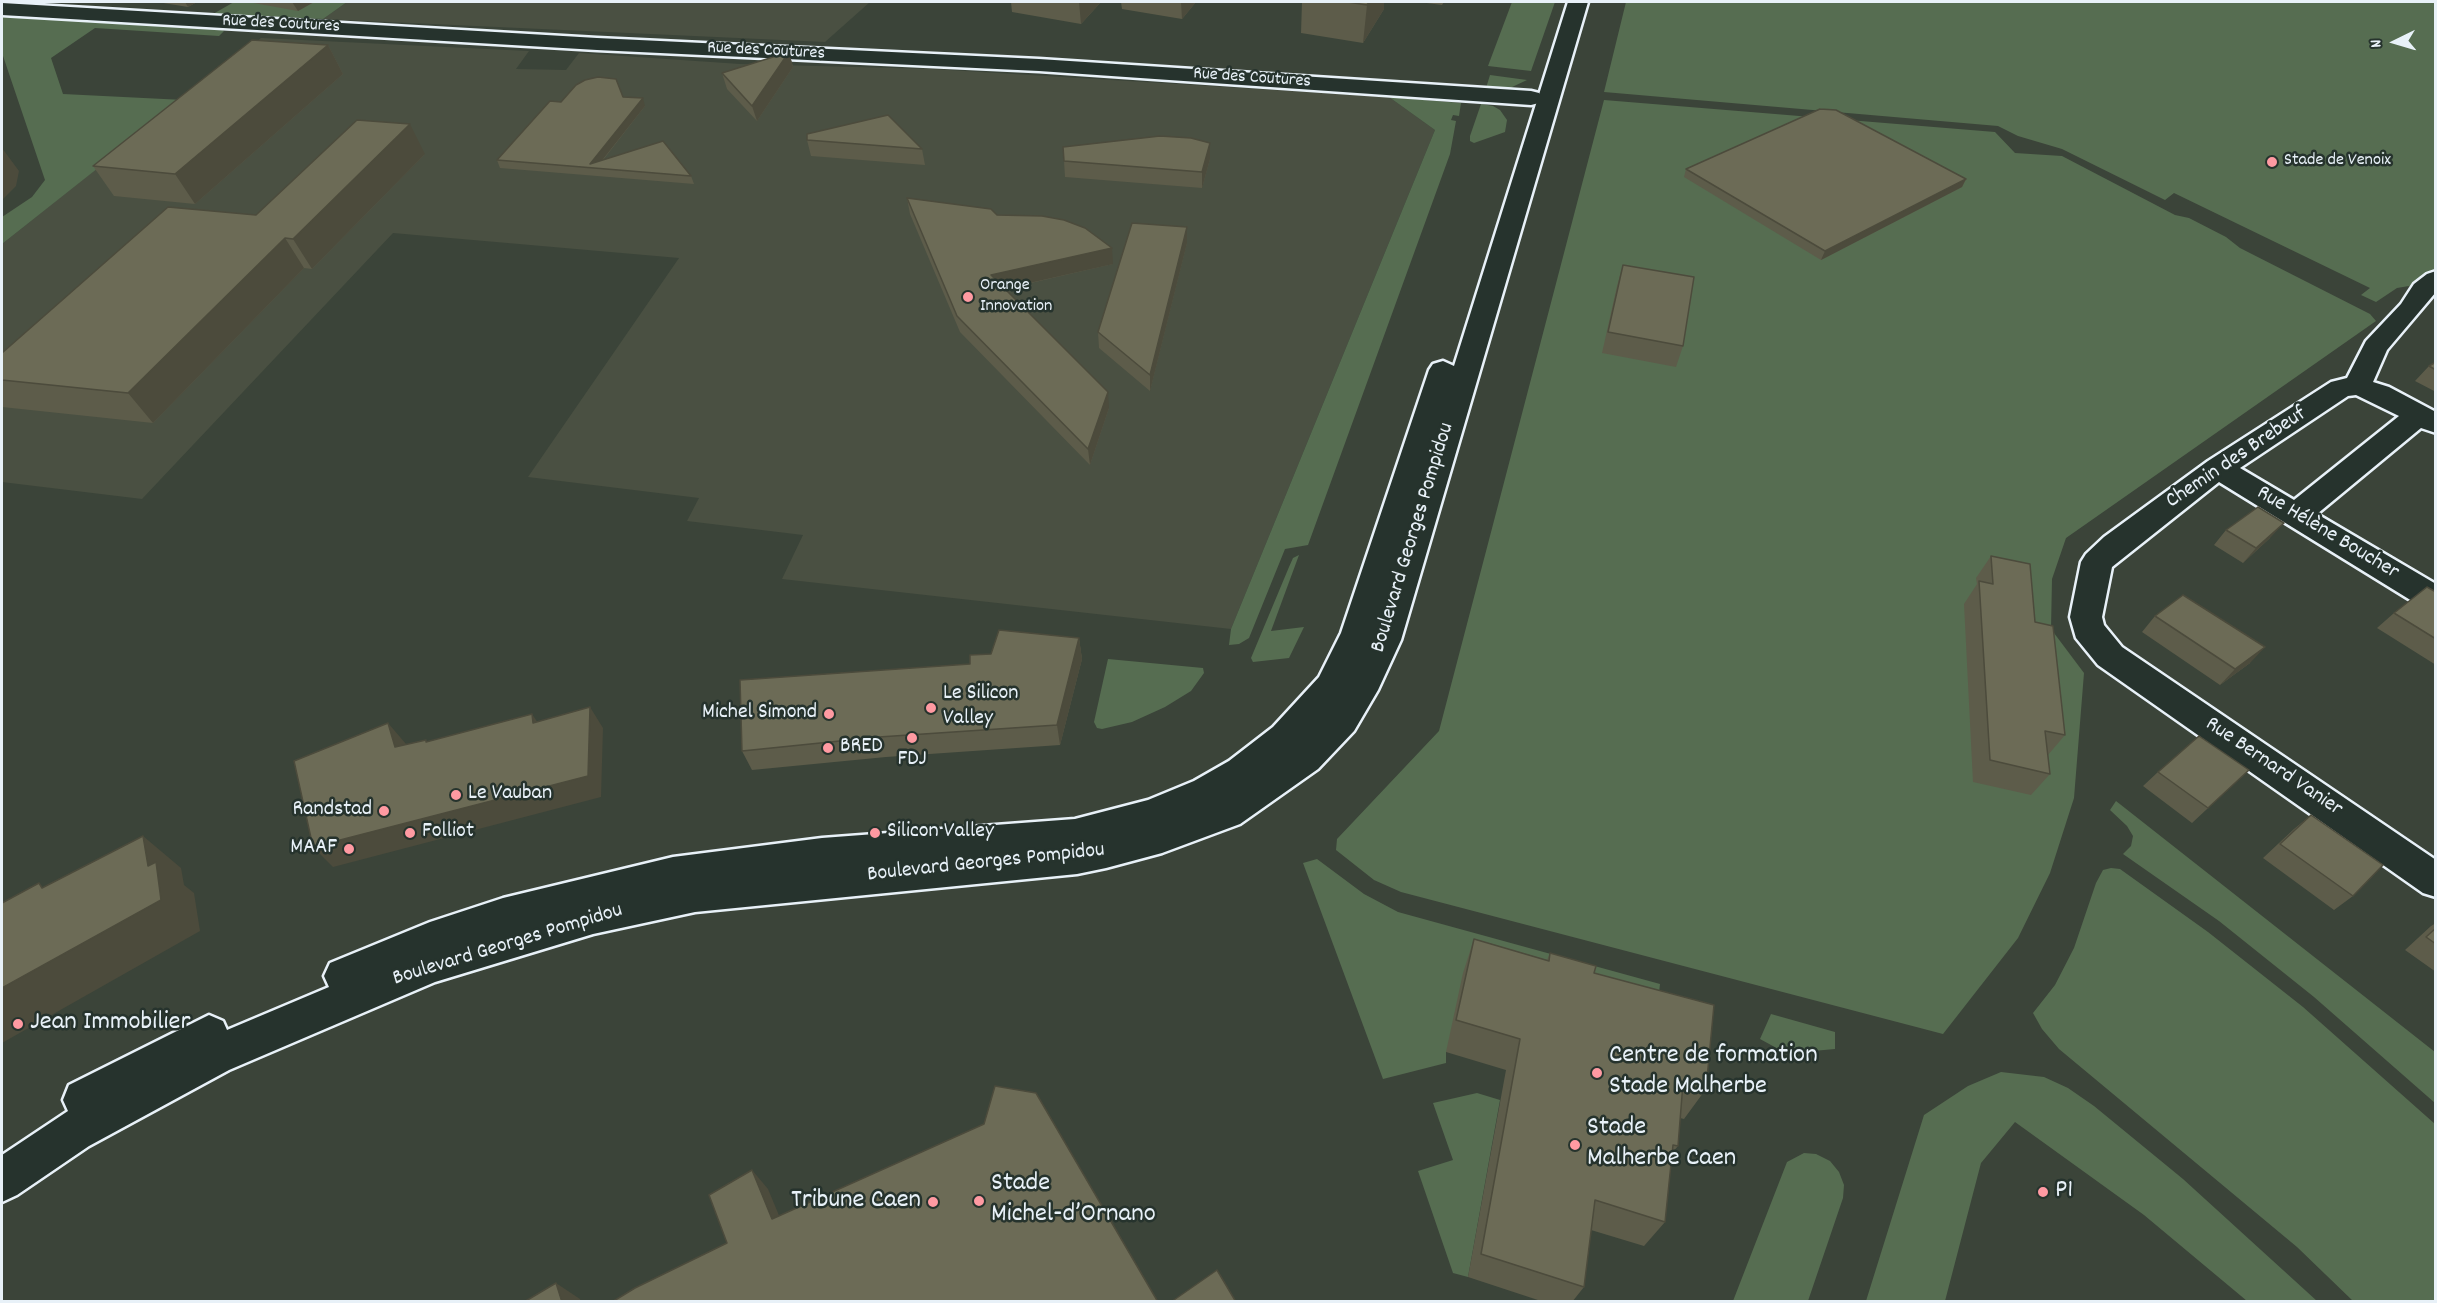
<!DOCTYPE html>
<meta charset="utf-8">
<style>
body{margin:0}
#map{position:relative;width:2437px;height:1303px;overflow:hidden;background:#3b4439;font-family:Dekko,sans-serif}
canvas{display:block}
.frame{position:absolute;inset:0;border:3px solid #e8f1f8;pointer-events:none}
.north{position:absolute;left:2365px;top:12px;width:60px;height:60px;-webkit-text-stroke:4px #26332d;paint-order:stroke;rotate:265deg;font-size:16px;font-weight:700;line-height:24px;text-align:center;color:#e8f1f8}
.north::after{content:'';display:block;margin:auto;width:21px;height:27px;background:#e8f1f8;clip-path:polygon(50% 0,100% 100%,50% 72%,0 100%)}
</style>
<div id="map">
<canvas width="2437" height="1303"></canvas>
<div class="frame"></div>
<div class="north">N</div>
</div>
<script>
const ctx = document.querySelector('canvas').getContext('2d');
ctx.lineJoin = 'round';
function paint(path, color) { ctx.fillStyle = color; ctx.fill(path, 'evenodd'); }
const shape = rows => new Path2D(rows.map(r => 'M' + r).join(''));
function stroke(path, color, width, dash) { ctx.strokeStyle = color; ctx.lineWidth = width; ctx.lineCap = dash ? 'butt' : 'round'; ctx.setLineDash(dash || []); ctx.stroke(path); }
function drawText(font, color, halo, rows, align = 'center') {
  ctx.font = font + ' Dekko,sans-serif'; ctx.lineWidth = 5; ctx.setLineDash([]); ctx.textBaseline = 'middle'; ctx.strokeStyle = halo; ctx.fillStyle = color; for (const [text, x, y, turn = 0] of rows) {
    ctx.save(); ctx.translate(x, y); ctx.rotate((+turn || 0) * Math.PI / 180); ctx.textAlign = isNaN(turn) ? turn : align; if (halo) ctx.strokeText(text, 0, 0); ctx.fillText(text, 0, 0); ctx.restore();
  }
}
const built = shape([
 [347,2,870,2,825,42,323,19],
 [261,38,529,51,516,69,566,70,579,53,740,64,932,69,1389,97,1435,130,1231,629,782,579,803,535,687,521,699,498,528,477,679,258,393,233,142,499,2,482,2,244]
]);
const green = shape([
 [234,2,347,2,323,19,213,14],
 [1512,2,1555,2,1531,71,1488,66],
 [1626,2,2435,2,2435,273,2421,284,2397,288,2376,302,2361,295,2370,288,2174,193,2165,200,2062,149,2018,136,1998,126,1604,92],
 [2,16,218,27,224,31,219,36,95,28,51,58,63,94,184,100,2,244,2,217,32,197,45,180,2,53],
 [1490,75,1527,80,1510,88,1486,88],
 [1389,97,1461,103,1459,116,1453,115,1451,120,1456,121,1450,154,1308,545,1285,549,1249,638,1239,644,1229,645,1231,629,1435,130],
 [1604,100,1995,132,2015,153,2062,156,2175,215,2189,218,2226,237,2240,248,2370,314,2376,321,2066,538,2052,579,2051,629,2084,673,2074,798,2050,873,2018,938,1943,1034,1401,892,1374,880,1336,850,1337,839,1439,731],
 [1481,104,1493,106,1500,110,1507,120,1505,132,1474,143,1470,141,1470,136],
 [1299,555,1271,631,1304,627,1289,658,1253,662,1251,658,1289,567,1293,558],
 [1108,659,1203,668,1204,673,1191,691,1165,707,1132,722,1102,729,1097,728,1094,722],
 [2116,801,2435,1052,2435,1103,2314,997,2219,921,2123,854,2131,846,2133,836,2127,826,2110,810],
 [1317,859,1364,894,1398,912,1660,984,1655,1027,1446,1052,1446,1063,1383,1079,1303,863],
 [2111,868,2120,869,2208,932,2303,1007,2435,1124,2435,1301,2353,1301,2297,1247,2059,1049,2042,1029,2033,1013,2055,985,2074,948,2096,883,2103,870],
 [1771,1014,1835,1032,1835,1049,1802,1052,1793,1057,1760,1039],
 [2001,1072,2044,1077,2068,1088,2094,1106,2183,1179,2317,1301,2247,1301,2144,1215,2015,1122,1981,1163,1945,1301,1866,1301,1924,1115,1968,1086],
 [1477,1093,1500,1100,1468,1277,1453,1273,1418,1171,1453,1160,1433,1103],
 [1804,1153,1816,1154,1830,1161,1839,1172,1844,1185,1843,1198,1808,1301,1733,1301,1787,1162]
]);
const street = shape([
 [2,3,597,38,1039,59,1531,91,1539,93,1542,98,1539,103,1531,105,1039,71,597,50,2,15,2,3],
 [2436,271,2436,292,2387,350,2373,382,2389,387,2436,412,2436,433,2421,428,2317,514,2436,584,2436,612,2425,609,2219,482,2112,567,2102,617,2104,625,2122,647,2436,860,2436,897,2423,893,2098,665,2076,638,2070,617,2081,562,2086,554,2104,537,2208,461,2331,382,2347,378,2366,341,2401,304,2414,284,2427,274,2436,271],
 [2356,395,2399,416,2294,500,2240,468,2348,396,2356,395]
]);
const secondary = shape([
 [1568,2,1588,2,1401,640,1378,690,1354,731,1318,769,1240,824,1162,853,1106,868,1077,874,695,912,593,934,435,982,229,1070,89,1146,17,1195,2,1202,2,1155,68,1111,63,1100,69,1085,209,1015,223,1021,227,1030,329,987,324,976,330,963,430,922,503,898,673,857,822,838,1075,819,1148,800,1194,781,1229,761,1273,727,1319,677,1341,633,1429,370,1433,364,1443,361,1454,366,1568,2]
]);
const wall = shape([
 [157,2,197,2,188,7],
 [248,2,314,2,298,11],
 [1011,2,1101,2,1081,24,1012,12],
 [1121,2,1196,2,1182,19,1122,9],
 [1302,2,1384,2,1384,9,1363,43,1301,33],
 [1419,2,1444,2,1442,5],
 [328,45,343,74,195,204,114,196,93,166],
 [789,52,793,67,757,121,727,89,722,73],
 [623,97,645,106,603,160,691,176,694,184,500,168,497,160,561,102],
 [807,140,922,149,925,165,811,156],
 [425,154,312,269,304,268,153,423,2,407,2,353],
 [1210,159,1202,188,1065,177,1064,161],
 [1686,169,1966,179,1962,187,1821,260,1684,177],
 [907,198,997,215,1113,264,1005,289,1109,408,1090,465,960,332,910,214],
 [1187,227,1187,243,1150,391,1099,348,1098,332],
 [1623,265,1683,346,1676,367,1602,353,1617,286],
 [2436,362,2436,392,2415,381,2429,366],
 [2226,530,2270,538,2243,563,2214,545],
 [1991,556,2035,622,2065,735,2048,755,2050,774,2031,795,1973,782,1964,604,1977,584,1976,578],
 [2436,592,2436,665,2377,628,2394,613],
 [2155,616,2250,663,2220,685,2142,632],
 [1079,638,1082,659,1060,745,886,757,752,770,742,751,970,664,991,654],
 [2249,770,2192,823,2143,786,2158,772],
 [2311,815,2353,896,2334,910,2263,858,2294,829],
 [2436,923,2436,972,2405,950,2431,926],
 [1474,939,1547,960,1550,953,1594,973,1706,1089,1684,1119,1680,1118,1678,1146,1672,1153,1665,1222,1644,1246,1591,1230,1584,1287,1572,1302,1544,1302,1468,1277,1506,1070,1446,1052,1463,973]
]);
const shadedWall = shape([
 [185,2,197,2,188,7],
 [292,2,314,2,298,11],
 [1079,2,1101,2,1081,24],
 [1181,2,1196,2,1182,19],
 [1369,2,1384,2,1384,9,1363,43,1367,5],
 [328,45,343,74,195,204,175,174],
 [789,52,793,67,757,121,752,106],
 [643,98,645,106,596,168,590,164],
 [410,124,425,154,312,269,293,239],
 [1210,143,1210,159,1202,188,1202,172],
 [2,148,19,171,16,186,2,200],
 [1966,179,1962,187,1821,260,1825,251],
 [1187,227,1187,243,1150,391,1150,375],
 [285,238,304,268,153,423,128,393],
 [1112,248,1113,264,994,291,991,275],
 [1108,392,1109,408,1090,465,1088,449],
 [2284,523,2270,538,2243,563,2256,548],
 [1079,638,1082,659,1060,745,1057,725],
 [2265,647,2250,663,2220,685,2235,669],
 [590,707,603,728,601,797,333,867,313,847],
 [532,714,546,735,533,723],
 [388,723,406,744,413,768,395,747],
 [143,836,181,868,184,885,194,893,200,931,2,1043,2,988,148,866],
 [752,1170,768,1189,788,1237,772,1219],
 [556,1283,580,1299,581,1302,562,1302]
]);
const building = shape([
 [1348,2,1369,2,1367,5,1348,2],
 [252,40,328,45,175,174,93,166,252,40],
 [789,52,752,106,722,73,789,52],
 [598,77,616,79,623,97,643,98,590,164,663,141,691,176,497,160,550,101,561,102,576,85,585,80,598,77],
 [1820,109,1836,110,1966,179,1825,251,1686,169,1820,109],
 [888,115,922,149,807,140,807,134,888,115],
 [357,120,410,124,293,239,285,238,128,393,2,380,2,353,168,207,256,215,357,120],
 [1160,136,1191,138,1210,143,1202,172,1064,161,1063,147,1160,136],
 [907,198,991,209,997,215,1042,216,1064,220,1085,228,1112,248,991,275,1108,392,1088,449,957,316,907,198],
 [1132,223,1187,227,1150,375,1098,332,1132,223],
 [1623,265,1694,277,1683,346,1608,332,1623,265],
 [2436,362,2436,370,2429,366,2436,362],
 [2258,507,2284,523,2256,548,2226,530,2258,507],
 [1991,556,2030,564,2035,622,2053,626,2065,735,2045,731,2050,774,1990,760,1979,581,1993,584,1991,556],
 [2427,587,2436,592,2436,639,2394,613,2427,587],
 [2183,595,2265,647,2235,669,2155,616,2183,595],
 [999,630,1079,638,1057,725,879,737,742,751,740,680,970,664,970,655,991,654,999,630],
 [590,707,588,776,313,847,294,761,388,723,395,747,426,740,426,742,532,714,533,723,590,707],
 [2199,736,2249,770,2208,808,2158,772,2199,736],
 [2311,815,2383,865,2353,896,2280,844,2311,815],
 [143,836,148,866,156,862,161,900,2,988,2,903,39,883,42,888,143,836],
 [2436,928,2436,944,2426,937,2436,928],
 [1474,939,1549,961,1550,953,1596,966,1594,973,1714,1005,1706,1089,1683,1083,1678,1146,1673,1145,1665,1222,1595,1200,1584,1287,1481,1254,1520,1039,1456,1020,1474,939],
 [995,1086,1036,1093,1158,1302,612,1302,635,1288,727,1243,709,1195,752,1170,772,1219,984,1124,995,1086],
 [1217,1270,1236,1302,1171,1302,1217,1270],
 [556,1283,562,1302,524,1302,556,1283]
]);
const markers = [
 [2272,162,6,"#ff9aa2"],
 [968,297,6,"#ff9aa2"],
 [931,708,6,"#ff9aa2"],
 [829,714,6,"#ff9aa2"],
 [912,738,6,"#ff9aa2"],
 [828,748,6,"#ff9aa2"],
 [456,795,6,"#ff9aa2"],
 [384,811,6,"#ff9aa2"],
 [410,833,6,"#ff9aa2"],
 [875,833,6,"#ff9aa2"],
 [349,849,6,"#ff9aa2"],
 [18,1024,6,"#ff9aa2"],
 [1597,1073,6,"#ff9aa2"],
 [1575,1145,6,"#ff9aa2"],
 [2043,1192,6,"#ff9aa2"],
 [979,1201,6,"#ff9aa2"],
 [933,1202,6,"#ff9aa2"]
];
const farStreetnames = [
 ["Rue des Coutures",281,25,3],
 ["Rue des Coutures",766,52,3],
 ["Rue des Coutures",1252,79,4]
];
const farPoinames = [
 ["Stade de Venoix",2284,162],
 ["Orange",980,287],
 ["Innovation",980,308]
];
const streetNames = [
 ["Chemin des Brebeuf",2237,459,-34],
 ["Rue Hélène Boucher",2327,534,31],
 ["Boulevard Georges Pompidou",1414,538,-73],
 ["Rue Bernard Vanier",2273,768,34],
 ["Boulevard Georges Pompidou",986,864,-6],
 ["Boulevard Georges Pompidou",508,946,-17]
];
const poiNames = [
 ["Le Silicon",943,695],
 ["Valley",943,720],
 ["Michel Simond",817,714,"right"],
 ["BRED",840,748],
 ["FDJ",912,761,"center"],
 ["Le Vauban",468,795],
 ["Randstad",372,811,"right"],
 ["Folliot",422,833],
 ["Silicon Valley",887,833],
 ["MAAF",337,849,"right"]
];
const nearPoinames = [
 ["Jean Immobilier",30,1024],
 ["Centre de formation",1609,1057],
 ["Stade Malherbe",1609,1088],
 ["Stade",1587,1129],
 ["Malherbe Caen",1587,1160],
 ["Stade",991,1185],
 ["Michel-d’Ornano",991,1216],
 ["P1",2055,1192],
 ["Tribune Caen",921,1202,"right"]
];
paint(built, '#4a5042');
paint(green, '#566d51');
stroke(street, '#e8f1f8', 5);
stroke(secondary, '#e8f1f8', 5);
paint(street, '#26332d');
paint(secondary, '#26332d');
paint(wall, '#5d5c4a');
paint(shadedWall, '#4c4b3c');
paint(building, '#6c6b56');
stroke(building, '#4c4b3c', 1.5);
for (const [x, y, r, color] of markers) { const dot = new Path2D(); dot.arc(x, y, r, 0, 2 * Math.PI); ctx.fillStyle = color; ctx.fill(dot); stroke(dot, '#26332d', 2); }
drawText('18px', '#e8f1f8', '#26332d', farStreetnames);
drawText('18px', '#e8f1f8', '#26332d', farPoinames, 'left');
drawText('22px', '#e8f1f8', '#26332d', streetNames);
drawText('22px', '#e8f1f8', '#26332d', poiNames, 'left');
drawText('27px', '#e8f1f8', '#26332d', nearPoinames, 'left');
</script>
